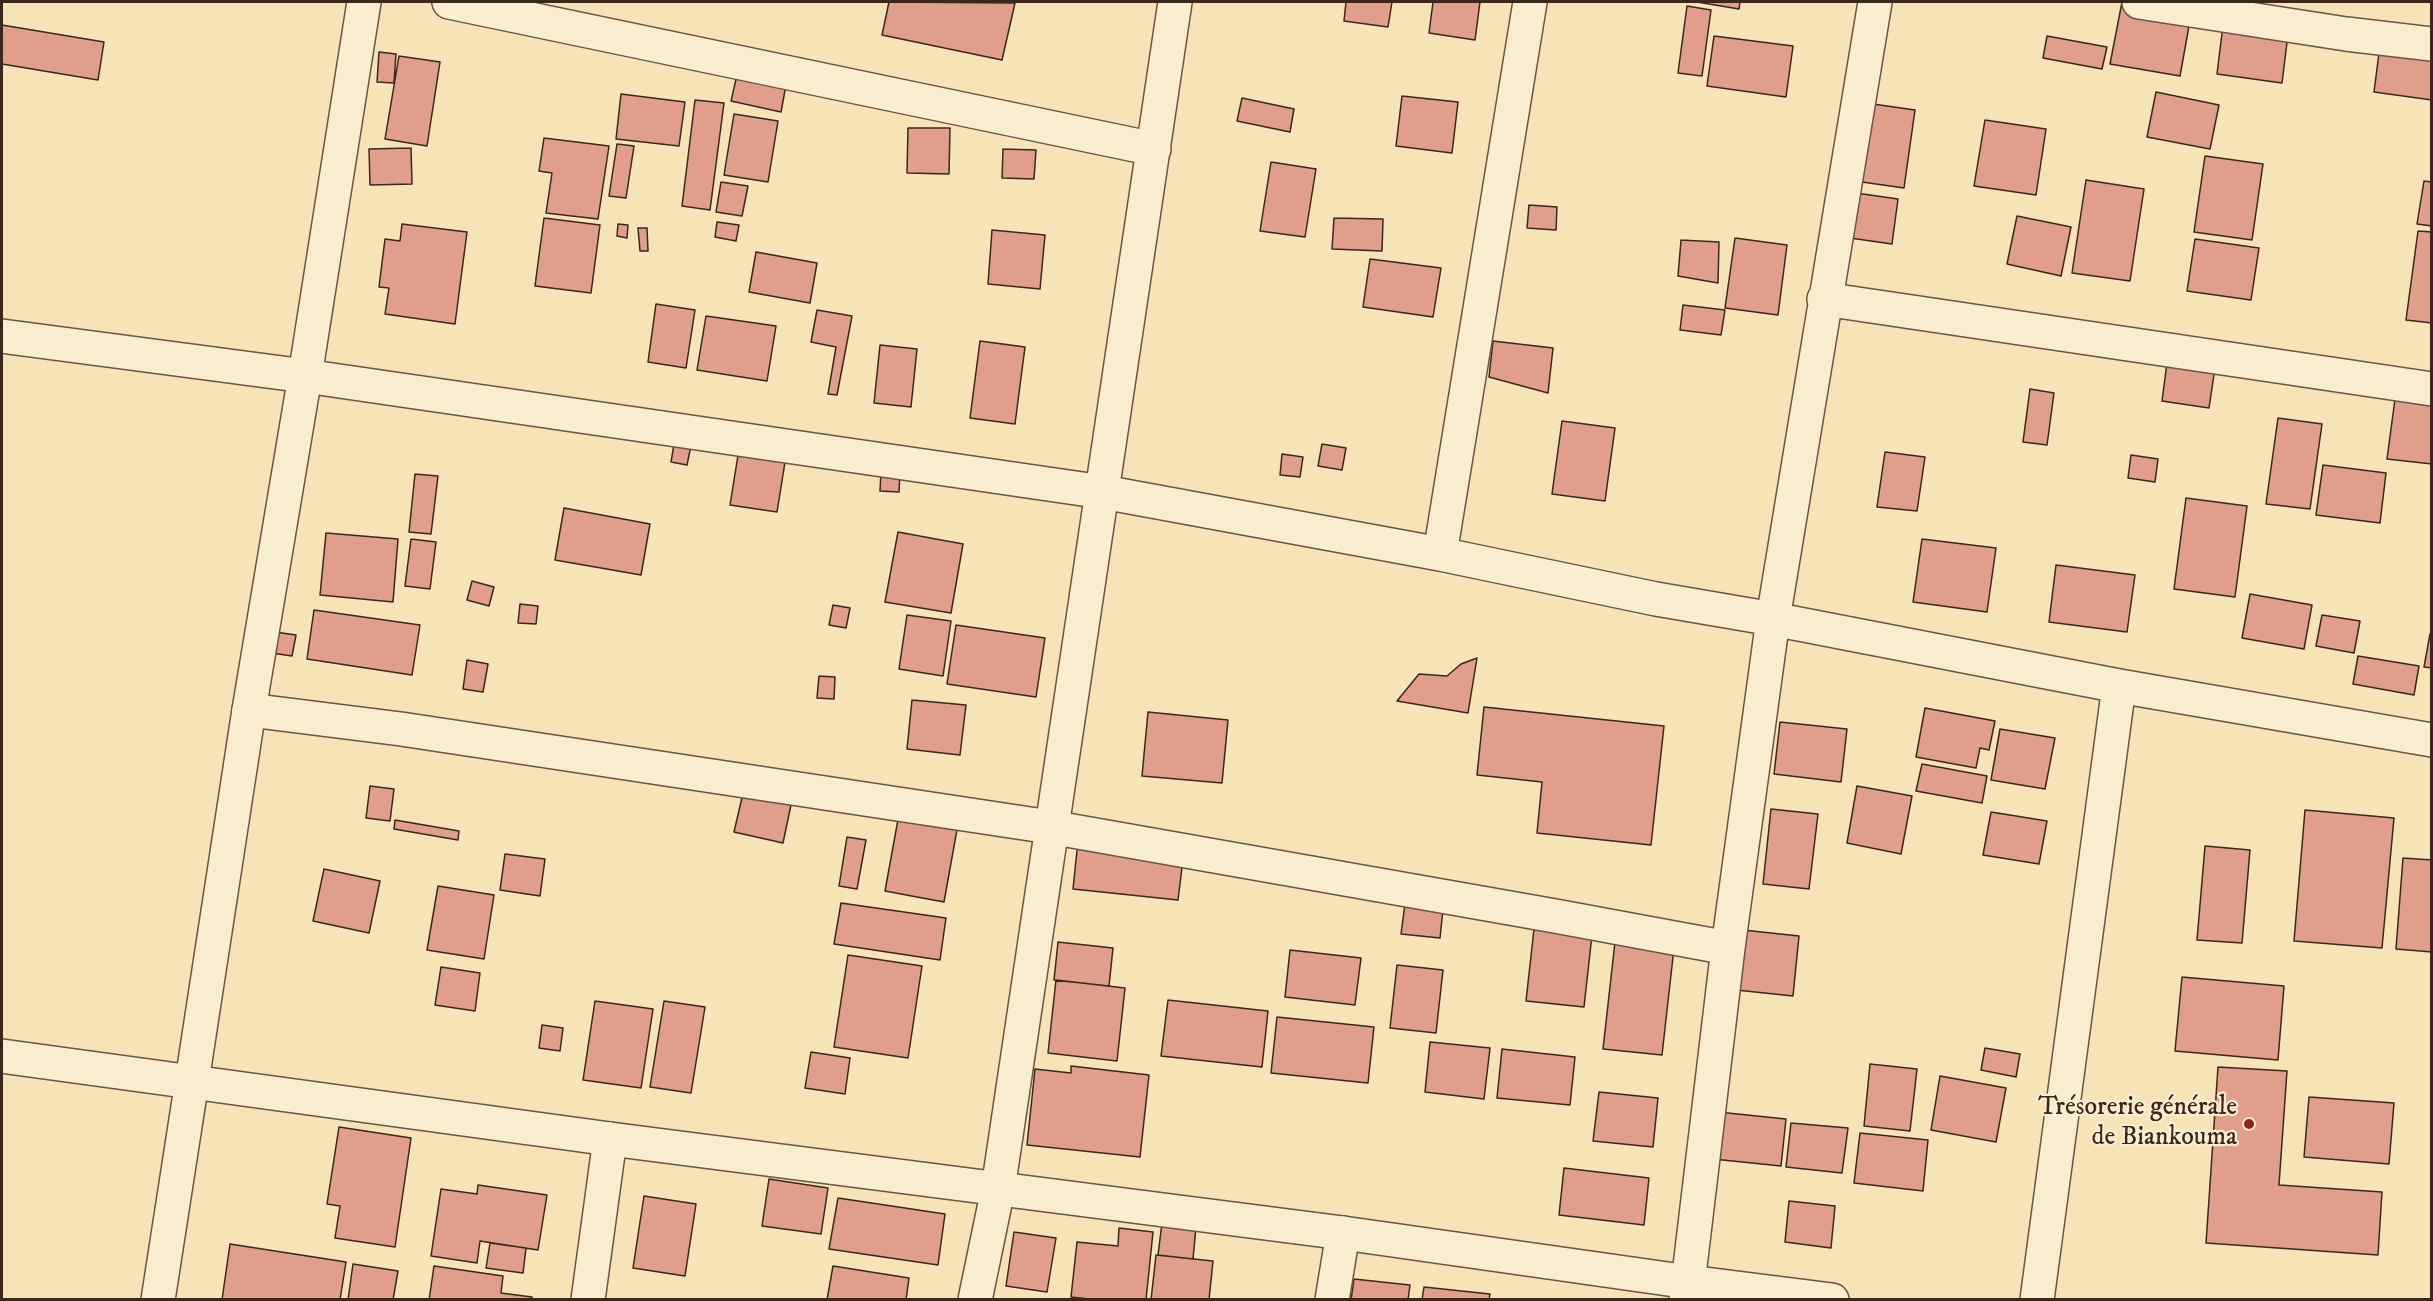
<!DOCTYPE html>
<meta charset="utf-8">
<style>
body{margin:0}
#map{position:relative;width:2433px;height:1301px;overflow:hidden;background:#f6e3b6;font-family:"IM FELL DW Pica",serif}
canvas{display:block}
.frame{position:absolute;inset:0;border:3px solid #3a271e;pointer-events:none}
</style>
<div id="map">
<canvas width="2433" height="1301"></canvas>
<div class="frame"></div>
</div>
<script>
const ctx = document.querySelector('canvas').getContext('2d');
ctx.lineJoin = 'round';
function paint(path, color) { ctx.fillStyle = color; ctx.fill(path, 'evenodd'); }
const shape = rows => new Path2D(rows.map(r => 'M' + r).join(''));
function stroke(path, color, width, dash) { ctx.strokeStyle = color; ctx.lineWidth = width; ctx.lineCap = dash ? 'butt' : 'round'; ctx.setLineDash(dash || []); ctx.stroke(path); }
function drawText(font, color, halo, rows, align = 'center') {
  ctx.font = font + ' "IM FELL DW Pica",serif'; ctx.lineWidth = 4.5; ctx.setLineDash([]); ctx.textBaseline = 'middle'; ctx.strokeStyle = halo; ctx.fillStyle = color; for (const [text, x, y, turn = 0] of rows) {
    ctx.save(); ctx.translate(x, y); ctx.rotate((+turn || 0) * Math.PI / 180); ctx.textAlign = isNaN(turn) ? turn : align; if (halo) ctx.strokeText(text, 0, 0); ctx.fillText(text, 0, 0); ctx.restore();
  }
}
const building = shape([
 [889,2,1015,3,1002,60,882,35,889,2],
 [1346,2,1392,2,1388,27,1344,21,1346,2],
 [1433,2,1480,2,1475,40,1429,33,1433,2],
 [1697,2,1740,2,1739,9,1697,2],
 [2122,2,2191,15,2180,76,2110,64,2122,2],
 [1687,6,1711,10,1702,76,1678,73,1687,6],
 [2224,17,2289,26,2282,83,2217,74,2224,17],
 [2,25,104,42,98,80,2,64,2,25],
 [1714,36,1793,46,1786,97,1707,86,1714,36],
 [2047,36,2107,47,2102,69,2043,58,2047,36],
 [2380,45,2432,51,2432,100,2374,92,2380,45],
 [379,52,396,54,394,83,377,82,379,52],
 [399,56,440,62,427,146,385,139,399,56],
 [737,75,786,85,781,112,731,101,737,75],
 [2156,92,2219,105,2210,149,2147,137,2156,92],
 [621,94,685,102,679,146,616,139,621,94],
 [1402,96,1458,102,1452,153,1396,146,1402,96],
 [1242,98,1294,109,1290,132,1237,121,1242,98],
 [695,100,724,103,710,210,682,206,695,100],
 [1873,104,1915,110,1904,188,1862,182,1873,104],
 [734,114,778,121,768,182,724,175,734,114],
 [1985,120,2046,129,2036,195,1974,186,1985,120],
 [908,128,950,128,949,174,907,173,908,128],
 [544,138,609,146,598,219,546,213,552,173,539,171,544,138],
 [617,144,634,146,626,198,609,196,617,144],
 [411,148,412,184,370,185,369,149,411,148],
 [1003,149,1036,150,1034,179,1002,178,1003,149],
 [2205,156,2263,164,2252,240,2194,232,2205,156],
 [1271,162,1316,169,1305,237,1260,231,1271,162],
 [2086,180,2144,189,2130,281,2072,273,2086,180],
 [2424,181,2432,182,2432,226,2417,224,2424,181],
 [721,182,748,186,742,216,716,212,721,182],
 [1856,193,1898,199,1892,244,1850,238,1856,193],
 [1529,205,1557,207,1556,230,1527,228,1529,205],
 [2017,216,2071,227,2061,276,2007,264,2017,216],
 [544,218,600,225,591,293,535,286,544,218],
 [1334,218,1383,219,1382,251,1332,249,1334,218],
 [717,222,739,225,736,241,715,237,717,222],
 [402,224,467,232,455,324,385,314,389,288,379,287,385,239,400,241,402,224],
 [618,224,628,225,627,238,617,236,618,224],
 [638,228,647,228,648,251,640,251,638,228],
 [992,230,1045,235,1040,289,988,284,992,230],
 [2418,231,2432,232,2432,323,2406,320,2418,231],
 [1735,238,1787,245,1778,315,1725,308,1735,238],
 [2195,239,2259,248,2251,300,2187,291,2195,239],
 [1681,240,1719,242,1718,283,1678,276,1681,240],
 [756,252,817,263,810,303,749,292,756,252],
 [1370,259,1441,268,1433,317,1363,307,1370,259],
 [656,304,695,310,686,368,648,362,656,304],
 [1683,305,1725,310,1721,335,1680,330,1683,305],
 [817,310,852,316,837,395,828,394,836,347,811,342,817,310],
 [706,316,776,326,767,381,697,370,706,316],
 [980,341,1025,347,1015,424,970,418,980,341],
 [1493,341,1553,348,1548,393,1489,377,1493,341],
 [880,345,917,349,911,407,874,403,880,345],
 [2168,355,2216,361,2209,408,2162,401,2168,355],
 [2397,384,2432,389,2432,464,2387,459,2397,384],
 [2030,389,2054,393,2047,445,2023,442,2030,389],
 [2278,418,2322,424,2310,509,2266,504,2278,418],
 [1562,421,1615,428,1605,501,1552,494,1562,421],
 [675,439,692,441,687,465,671,462,675,439],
 [1322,444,1346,448,1342,470,1318,466,1322,444],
 [739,449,786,456,777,512,730,505,739,449],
 [1885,452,1925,457,1917,511,1877,507,1885,452],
 [1282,454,1303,457,1300,477,1280,475,1282,454],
 [2131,455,2158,459,2155,482,2128,478,2131,455],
 [2323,465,2386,473,2380,523,2316,515,2323,465],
 [881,471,900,472,899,492,880,491,881,471],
 [415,474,438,476,431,534,409,532,415,474],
 [2186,498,2247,506,2235,597,2174,589,2186,498],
 [564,508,650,524,641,575,555,560,564,508],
 [898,532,963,544,951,613,885,602,898,532],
 [326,533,398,539,393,602,320,595,326,533],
 [411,539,436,542,430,589,405,586,411,539],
 [1922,539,1996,548,1987,612,1913,602,1922,539],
 [2056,565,2135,575,2127,632,2049,622,2056,565],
 [472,581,494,587,489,606,467,600,472,581],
 [2250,594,2312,605,2304,649,2242,638,2250,594],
 [520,604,538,606,536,624,518,623,520,604],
 [833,605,850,608,846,628,829,625,833,605],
 [314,610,420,625,412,675,307,659,314,610],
 [907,615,951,621,943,676,899,669,907,615],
 [2322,615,2360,621,2354,653,2316,646,2322,615],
 [956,625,1045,638,1036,697,947,684,956,625],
 [275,632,296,635,292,656,271,653,275,632],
 [2430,634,2432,634,2432,668,2424,667,2430,634],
 [2358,656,2419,666,2414,695,2353,684,2358,656],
 [1477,658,1468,713,1397,701,1419,674,1447,676,1461,664,1477,658],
 [467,660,488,664,483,692,463,689,467,660],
 [819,676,835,677,834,699,817,698,819,676],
 [912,700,966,705,960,755,907,749,912,700],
 [1484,707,1664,726,1651,845,1537,833,1542,782,1477,775,1484,707],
 [1925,708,1995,721,1989,750,1980,748,1976,768,1916,757,1925,708],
 [1148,712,1228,720,1222,783,1142,776,1148,712],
 [1780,722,1847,729,1841,782,1774,774,1780,722],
 [2000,729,2055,738,2045,789,1991,780,2000,729],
 [1922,764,1987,776,1982,803,1916,791,1922,764],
 [370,786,394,789,390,821,366,818,370,786],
 [1857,786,1912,796,1901,854,1847,843,1857,786],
 [744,789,792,800,783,843,734,832,744,789],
 [1771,809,1818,814,1809,889,1763,884,1771,809],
 [2305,810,2394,818,2382,948,2294,941,2305,810],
 [1991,812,2047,821,2039,864,1983,855,1991,812],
 [899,814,958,824,944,902,885,891,899,814],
 [395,820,459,831,458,840,394,829,395,820],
 [847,837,866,840,857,889,839,886,847,837],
 [1078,841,1184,851,1178,900,1073,889,1078,841],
 [2205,846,2250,850,2242,943,2197,940,2205,846],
 [505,854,545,859,540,896,500,890,505,854],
 [2403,858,2432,860,2432,952,2396,949,2403,858],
 [324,869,380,881,369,933,313,921,324,869],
 [438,886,494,895,484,959,427,950,438,886],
 [1406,896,1444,900,1440,938,1401,934,1406,896],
 [841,903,946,918,940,960,834,944,841,903],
 [1535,920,1593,926,1584,1007,1526,1001,1535,920],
 [1743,930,1799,936,1793,996,1736,990,1743,930],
 [1616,933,1675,939,1662,1055,1603,1049,1616,933],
 [1058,942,1113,948,1109,986,1054,980,1058,942],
 [1290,950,1361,958,1355,1005,1285,997,1290,950],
 [848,955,922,966,908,1058,834,1047,848,955],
 [1397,965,1443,970,1436,1033,1390,1028,1397,965],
 [441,967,480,973,475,1011,435,1005,441,967],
 [2182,977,2284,986,2278,1060,2175,1051,2182,977],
 [1056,980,1125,988,1117,1061,1048,1053,1056,980],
 [1168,1000,1268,1011,1262,1067,1161,1056,1168,1000],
 [595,1001,653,1009,641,1088,583,1080,595,1001],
 [664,1001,705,1007,691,1093,650,1087,664,1001],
 [1277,1017,1374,1027,1368,1083,1271,1073,1277,1017],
 [542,1025,563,1028,560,1051,539,1048,542,1025],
 [1430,1042,1490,1048,1484,1099,1425,1092,1430,1042],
 [1985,1048,2020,1054,2016,1077,1981,1070,1985,1048],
 [1502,1049,1575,1057,1570,1105,1497,1098,1502,1049],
 [811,1052,850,1058,845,1094,805,1088,811,1052],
 [1870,1064,1917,1069,1910,1131,1864,1126,1870,1064],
 [1071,1066,1149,1075,1140,1157,1027,1145,1035,1069,1071,1073,1071,1066],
 [2218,1067,2287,1071,2279,1185,2382,1192,2378,1255,2206,1243,2218,1067],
 [1940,1076,2006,1088,1996,1142,1931,1130,1940,1076],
 [1599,1092,1658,1098,1653,1147,1593,1141,1599,1092],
 [2309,1097,2394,1103,2389,1164,2304,1157,2309,1097],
 [1718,1112,1786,1119,1781,1166,1713,1159,1718,1112],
 [1791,1123,1848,1128,1842,1173,1786,1167,1791,1123],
 [339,1127,411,1138,395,1247,335,1238,340,1206,327,1204,339,1127],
 [1860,1133,1928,1140,1923,1191,1854,1183,1860,1133],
 [1564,1168,1649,1178,1644,1225,1559,1215,1564,1168],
 [769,1179,828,1188,821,1234,762,1226,769,1179],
 [478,1185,547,1195,538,1250,480,1241,477,1263,431,1256,441,1189,477,1194,478,1185],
 [644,1196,696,1204,685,1276,633,1268,644,1196],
 [838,1198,945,1214,938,1265,829,1249,838,1198],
 [1789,1201,1835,1206,1831,1248,1785,1242,1789,1201],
 [1162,1223,1196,1227,1193,1259,1158,1255,1162,1223],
 [1119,1228,1153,1232,1146,1300,1098,1300,1071,1297,1077,1242,1118,1246,1119,1228],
 [1014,1232,1056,1238,1047,1292,1006,1286,1014,1232],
 [490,1243,526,1248,523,1273,486,1268,490,1243],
 [230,1244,346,1262,340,1300,222,1300,230,1244],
 [1156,1255,1213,1261,1209,1300,1151,1300,1156,1255],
 [353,1264,398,1271,393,1300,348,1300,353,1264],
 [434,1266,503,1276,501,1293,532,1297,532,1300,429,1300,434,1266],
 [833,1266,909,1278,906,1300,827,1300,833,1266],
 [1354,1279,1410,1285,1408,1300,1351,1300,1354,1279],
 [1424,1287,1490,1294,1489,1300,1422,1300,1424,1287]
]);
const minor = shape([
 [449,2,1154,149],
 [2139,2,2346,34,2432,44],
 [1824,299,2432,389],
 [2,336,305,376,1103,492,1440,554,1656,599,1773,619,2119,686,2432,740],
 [1440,554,1530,2],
 [249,710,401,729,1050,827,1555,916,1728,948],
 [158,1300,192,1081],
 [588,1300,610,1139],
 [975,1300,998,1189,1175,2],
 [1332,1300,1343,1233],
 [1686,1300,1728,948,1773,619,1875,2],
 [2037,1300,2119,686]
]);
const tertiary = shape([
 [2,1056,610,1139,1343,1233,1689,1282,1832,1300],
 [192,1081,249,710,305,376,364,2]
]);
const markers = [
 [2249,1124,6,"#8f2418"]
];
const poiNames = [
 ["Trésorerie générale",2237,1109],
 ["de Biankouma",2237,1139]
];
paint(building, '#e09e8b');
stroke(building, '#3a271e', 1.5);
stroke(minor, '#695644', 36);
stroke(tertiary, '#695644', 36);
stroke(minor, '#f9edd0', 33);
stroke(tertiary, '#f9edd0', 33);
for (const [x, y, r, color] of markers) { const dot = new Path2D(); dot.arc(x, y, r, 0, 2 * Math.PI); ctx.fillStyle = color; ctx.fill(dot); stroke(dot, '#f9edd0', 2); }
drawText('26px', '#3a271e', '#f9edd0', poiNames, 'right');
</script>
